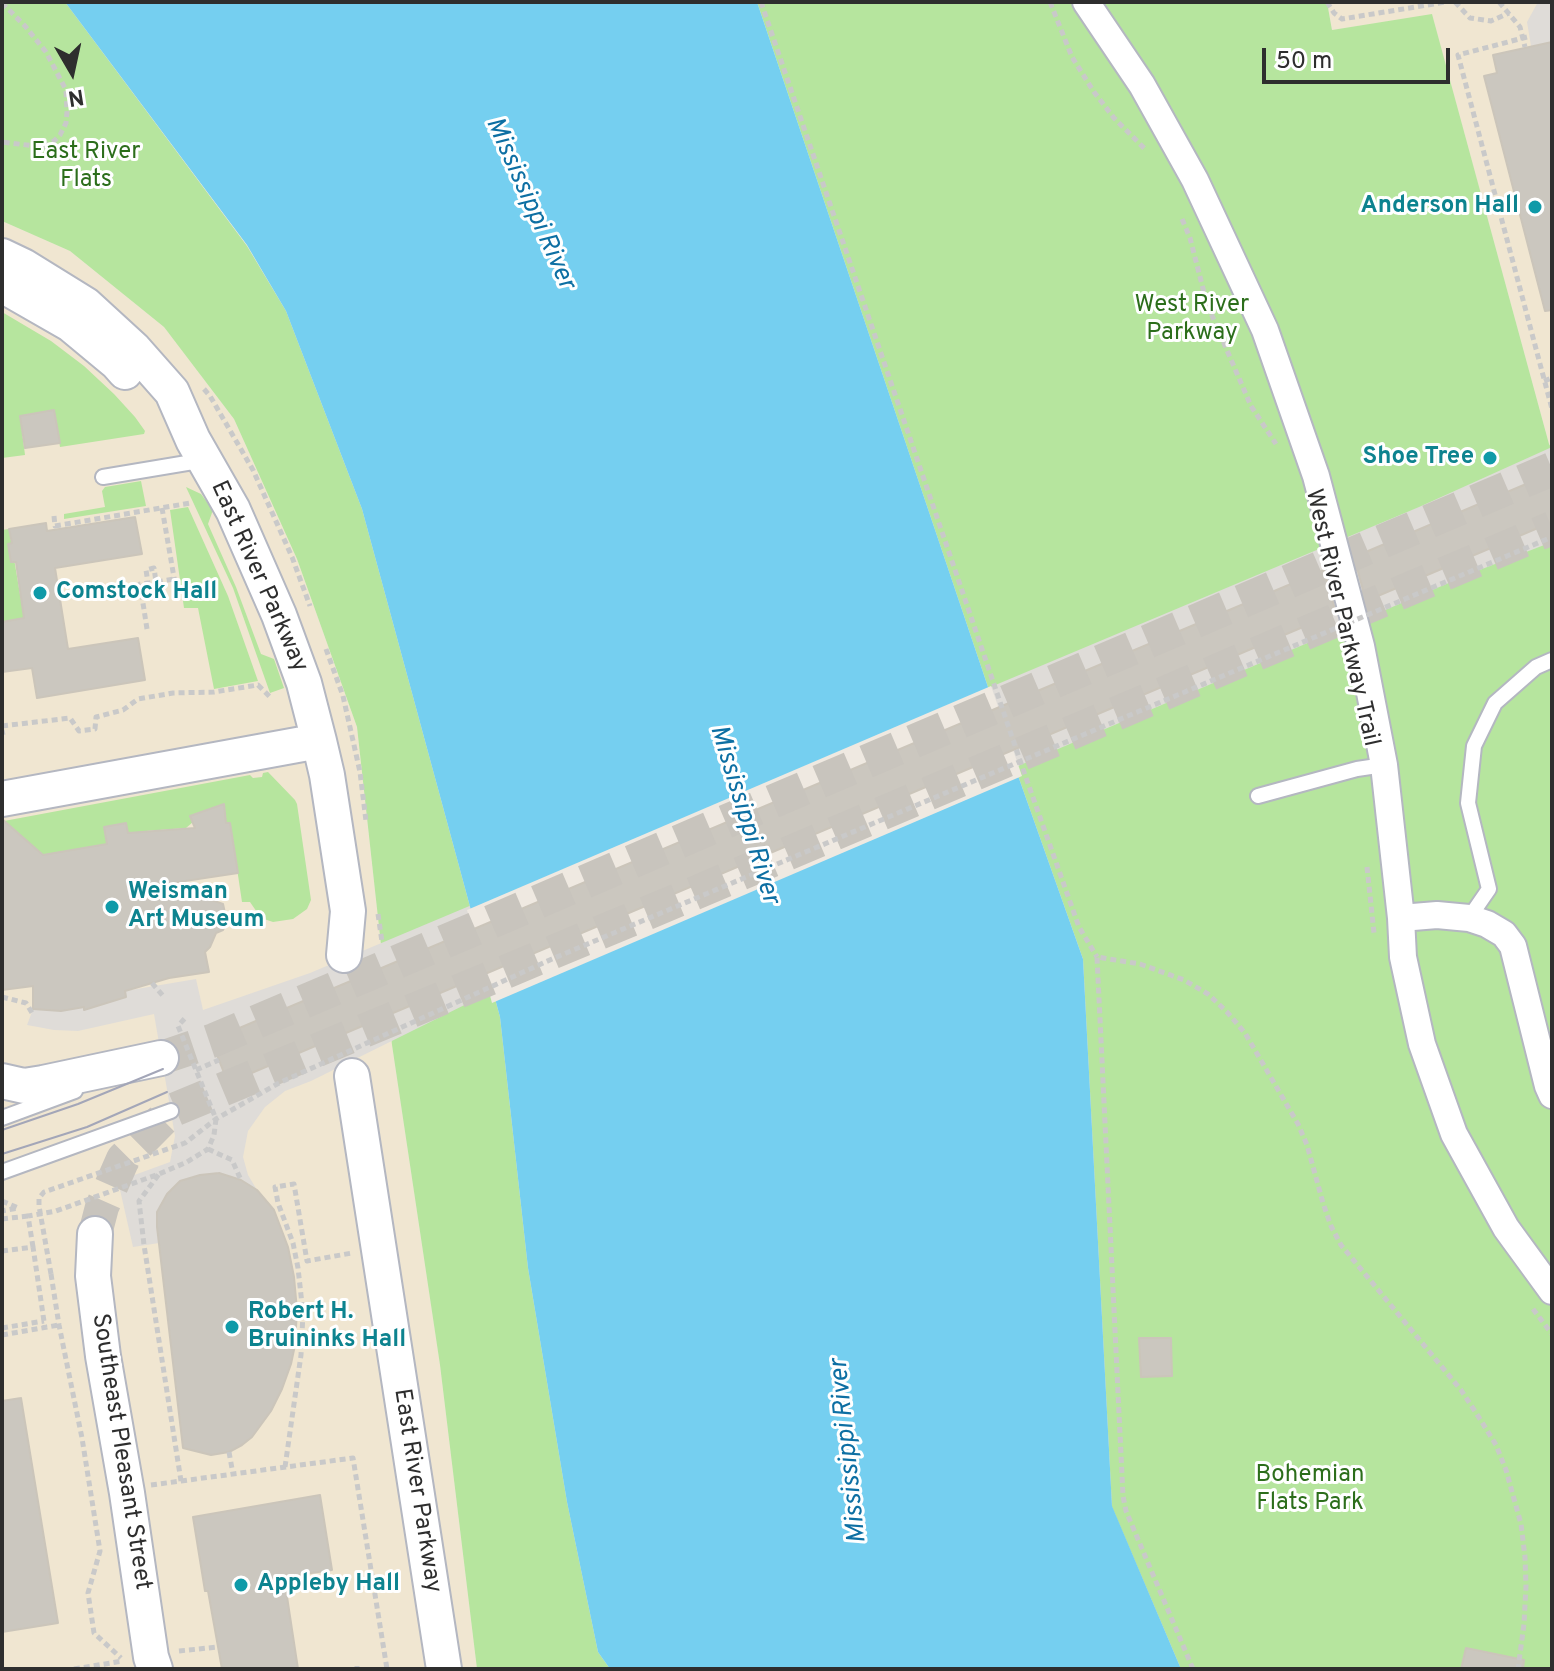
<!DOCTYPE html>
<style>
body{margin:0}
#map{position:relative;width:1554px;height:1671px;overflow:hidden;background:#efe9e1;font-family:Overpass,sans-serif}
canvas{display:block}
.frame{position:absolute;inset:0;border:4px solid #2e2e2e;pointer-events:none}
.north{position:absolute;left:32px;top:32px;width:80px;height:80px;-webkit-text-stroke:6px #fff;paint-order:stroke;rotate:171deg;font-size:22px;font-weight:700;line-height:32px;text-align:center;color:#2e2e2e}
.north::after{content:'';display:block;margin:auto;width:28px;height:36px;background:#2e2e2e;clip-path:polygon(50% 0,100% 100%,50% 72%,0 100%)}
.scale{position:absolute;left:1262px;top:48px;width:188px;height:36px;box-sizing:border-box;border:4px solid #2e2e2e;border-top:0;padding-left:10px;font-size:24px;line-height:28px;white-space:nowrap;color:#2e2e2e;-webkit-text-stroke:6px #fff;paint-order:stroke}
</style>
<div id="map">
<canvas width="1554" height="1671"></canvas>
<div class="frame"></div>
<div class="north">N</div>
<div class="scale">50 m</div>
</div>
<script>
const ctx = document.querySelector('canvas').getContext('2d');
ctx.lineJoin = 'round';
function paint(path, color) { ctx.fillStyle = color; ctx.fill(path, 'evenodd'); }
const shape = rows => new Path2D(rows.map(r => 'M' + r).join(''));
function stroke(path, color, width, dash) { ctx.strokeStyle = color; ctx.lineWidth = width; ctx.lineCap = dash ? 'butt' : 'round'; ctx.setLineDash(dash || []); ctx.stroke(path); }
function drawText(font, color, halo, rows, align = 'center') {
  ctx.font = font + ' Overpass,sans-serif'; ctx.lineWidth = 6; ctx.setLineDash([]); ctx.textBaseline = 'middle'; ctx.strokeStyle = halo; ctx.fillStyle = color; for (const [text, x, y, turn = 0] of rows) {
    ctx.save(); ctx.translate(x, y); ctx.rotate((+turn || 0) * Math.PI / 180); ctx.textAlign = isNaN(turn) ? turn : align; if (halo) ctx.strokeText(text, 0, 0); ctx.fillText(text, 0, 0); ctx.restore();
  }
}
const education = shape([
 [1327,2,1552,2,1552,442,1549,444,1432,15,1332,30],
 [2,221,70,251,164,327,234,419,297,559,357,727,392,1045,440,1365,477,1669,2,1669]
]);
const green = shape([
 [2,2,65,2,247,246,286,311,362,509,500,1017,528,1268,567,1502,598,1652,610,1669,477,1669,440,1365,392,1045,357,727,297,559,234,419,164,327,70,251,2,221],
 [757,2,1327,2,1332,30,1432,14,1549,444,1552,449,1552,1669,1181,1669,1112,1507,1083,959,1016,770],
 [2,312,51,341,84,366,114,394,135,417,145,431,144,434,60,447,54,410,20,416,25,455,2,458],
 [141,481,146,506,64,519,64,514,105,507,102,491,105,487],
 [186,487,201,494,213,510,208,524,236,587,261,654,274,659,284,688,270,693,233,588],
 [188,507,228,596,258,681,214,689,198,608,184,608,170,510],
 [9,529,24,618,2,622,2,530],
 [268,772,295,800,297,804,311,900,307,909,293,919,273,922,261,918,250,902,242,902,232,835,229,823,226,823,223,804,191,816,193,822,186,828,146,831,145,839,129,840,126,823,104,827,107,844,13,861,4,821,250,775,253,778,262,777,263,773]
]);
const plaza = shape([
 [1538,2,1552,2,1552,49,1550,43,1531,46,1527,22],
 [1552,447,1552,542,1477,571,519,978,311,1081,285,1091,265,1107,248,1131,243,1157,248,1175,257,1190,241,1180,219,1173,200,1175,181,1181,167,1194,157,1212,159,1243,133,1247,118,1181,170,1162,175,1136,154,1014,78,1031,54,1030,27,1025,33,1009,61,1011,84,1007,85,1010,126,997,125,991,196,979,203,1010,310,973,1419,507]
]);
const water = shape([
 [65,2,757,2,1016,770,1083,959,1112,1506,1181,1669,610,1669,598,1652,567,1502,528,1268,500,1017,362,509,286,311,247,245]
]);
const pier = shape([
 [991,686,1022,776,492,1003,467,910]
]);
const building = shape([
 [1552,42,1552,310,1545,311,1484,76,1497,73,1493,55,1552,42],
 [54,410,60,443,25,448,20,416,54,410],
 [1552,473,1552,522,1366,601,1354,557,1552,473],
 [135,517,142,554,55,568,68,649,138,638,145,680,37,698,32,668,2,672,2,622,24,618,16,562,11,562,8,544,12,543,9,529,46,523,47,531,135,517],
 [1324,570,1336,613,228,1083,211,1040,1324,570],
 [224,804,226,823,230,823,238,873,165,884,223,904,227,922,223,930,216,933,210,947,205,952,209,972,169,978,125,991,126,997,84,1010,84,1007,61,1011,33,1009,33,986,2,990,2,819,43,855,107,844,104,827,126,823,128,833,195,828,190,816,224,804],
 [219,1173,241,1180,257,1190,274,1210,288,1247,294,1277,297,1310,295,1345,291,1364,282,1389,271,1411,252,1437,242,1445,229,1452,211,1455,183,1448,157,1227,157,1212,167,1194,180,1181,200,1175,219,1173],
 [1139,1338,1171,1338,1172,1376,1141,1377,1139,1338],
 [21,1398,58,1623,2,1632,2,1401,21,1398],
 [320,1495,332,1570,284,1577,298,1669,222,1669,208,1591,205,1591,193,1517,320,1495],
 [1466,1648,1524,1660,1523,1669,1461,1669,1466,1648]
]);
const tertiaryTunnel = shape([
 [161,1058,214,1040,1552,469],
 [95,1234,102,1207,123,1159,171,1111,690,895,1552,528]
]);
const path = shape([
 [761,2,1025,775,1079,927,1097,957],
 [1050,2,1072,57,1094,92,1114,118,1146,150],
 [1327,2,1334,13,1342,19,1446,2],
 [1455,2,1470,18,1491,21,1509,13],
 [1499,2,1520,27,1525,47],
 [2,3,25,26,46,52,66,90,67,112,66,123,60,135,54,141,43,147,2,142],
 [1182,219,1190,238,1207,304,1251,406,1276,444],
 [1544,381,1552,378],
 [204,389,210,396,253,470,292,557,310,606],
 [162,508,176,589],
 [54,516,55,526,190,503],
 [147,629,140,584,148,583,146,570,154,568,156,582,174,579],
 [326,649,343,696,360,772,366,821],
 [2,726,70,718,79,731,95,729,96,717,123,710,138,699,173,693,214,692,258,685,271,698],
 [2,730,3,735],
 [1367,867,1374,933],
 [378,914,382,942],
 [152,983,164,997],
 [2,997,26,1003,34,1016],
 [196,1070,219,1060],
 [208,1149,232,1160,241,1180],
 [2,1201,18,1208,2,1211],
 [2,1219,28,1216],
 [2,1251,33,1247,45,1328],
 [51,1274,59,1325,82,1438,100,1551,88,1593,94,1633,121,1658],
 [1533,1309,1552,1334],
 [2,1328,44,1321],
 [2,1335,59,1325],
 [229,1452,233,1474],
 [285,1467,301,1355,303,1313,298,1268,293,1243,278,1203,275,1187,294,1184,307,1261,352,1253],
 [181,1481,353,1458,387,1669],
 [151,1485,181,1481,144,1245,139,1201,159,1174],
 [179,1651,218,1647],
 [357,1666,357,1669],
 [74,1669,123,1661],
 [1193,1669,1126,1511,1123,1496,1097,957,1140,964,1184,980,1208,994,1227,1012,1245,1033,1298,1124,1307,1145,1323,1203,1331,1226,1341,1245,1461,1390,1480,1419,1496,1445,1506,1470,1521,1524,1525,1557,1526,1586,1524,1624,1518,1669]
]);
const service = shape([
 [103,477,205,460],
 [1258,796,1357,769,1384,765],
 [1469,918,1489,889,1468,803,1474,746,1495,703,1536,667,1552,660],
 [2,1118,75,1091],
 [2,1172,171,1111]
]);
const minor = shape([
 [1086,2,1142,85,1195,180,1265,330,1316,476,1361,646,1384,765,1401,918,1403,957,1422,1044,1454,1134,1506,1228,1552,1291],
 [1401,918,1437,915,1469,918,1487,924,1504,934,1513,946,1548,1086,1552,1095]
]);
const tertiary = shape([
 [2,256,23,266,86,305,134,349,172,392,193,440,233,510,279,615,304,683,319,741,327,775,348,911,344,955],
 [2,285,70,324,117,363,125,372],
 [2,799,319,741],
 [352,1076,444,1669],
 [2,1081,24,1086,43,1083,161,1058],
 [95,1234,93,1276,103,1356,127,1493,151,1657,155,1669]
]);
const tram = shape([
 [2,1130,78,1104,163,1069],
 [2,1154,87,1127,167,1092]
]);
const pathBridge = shape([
 [1527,37,1458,55,1552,409],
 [33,1247,28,1216,56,1211,159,1174,187,1162,208,1149,214,1135,216,1119,178,1026,186,1017],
 [51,1274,39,1206,39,1198,44,1192,185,1143,216,1119,279,1083,552,959,1552,537]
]);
const markers = [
 [1535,207,8,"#0f9aa8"],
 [1490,458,8,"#0f9aa8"],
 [40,593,8,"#0f9aa8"],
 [112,907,8,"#0f9aa8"],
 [232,1327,8,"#0f9aa8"],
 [241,1585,8,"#0f9aa8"]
];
const parkNames = [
 ["East River",86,153],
 ["Flats",86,181],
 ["West River",1192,306],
 ["Parkway",1192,334],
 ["Bohemian",1310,1476],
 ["Flats Park",1310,1504]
];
const cultureNames = [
 ["Anderson Hall",1519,207,"right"],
 ["Shoe Tree",1474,458,"right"],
 ["Comstock Hall",56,593],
 ["Weisman",128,893],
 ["Art Museum",128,921],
 ["Robert H.",248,1313],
 ["Bruininks Hall",248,1341],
 ["Appleby Hall",257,1585]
];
const streetNames = [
 ["East River Parkway",258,577,66],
 ["West River Parkway Trail",1341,618,77],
 ["Southeast Pleasant Street",120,1452,81],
 ["East River Parkway",416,1491,81]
];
const waterNames = [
 ["Mississippi River",529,204,66],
 ["Mississippi River",743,815,73],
 ["Mississippi River",850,1451,-96]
];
paint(education, '#f0e6d1');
paint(green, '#b6e59e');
paint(plaza, '#dfdcd8');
paint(water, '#75cff0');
paint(pier, '#efe9e1');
paint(building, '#cbc7bf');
stroke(building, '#cbc5ba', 2);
stroke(tertiaryTunnel, '#c8c4bd', 34, [34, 17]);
stroke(service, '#b4b7c1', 18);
stroke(minor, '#b4b7c1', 30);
stroke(tertiary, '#b4b7c1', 38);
stroke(path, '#c9c9c9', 5, [6, 4]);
stroke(service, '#fff', 14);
stroke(minor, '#fff', 26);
stroke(tertiary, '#fff', 34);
stroke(tram, '#a3a6b8', 2);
stroke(pathBridge, '#c9c9c9', 5, [6, 4]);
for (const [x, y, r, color] of markers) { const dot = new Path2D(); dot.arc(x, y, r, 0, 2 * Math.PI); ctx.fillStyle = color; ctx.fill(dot); stroke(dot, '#fff', 3); }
drawText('24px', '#2c6e1b', '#fff', parkNames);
drawText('bold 24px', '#0d838f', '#fff', cultureNames, 'left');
drawText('24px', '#2e2e2e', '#fff', streetNames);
drawText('italic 26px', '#0d6fa3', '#fff', waterNames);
</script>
